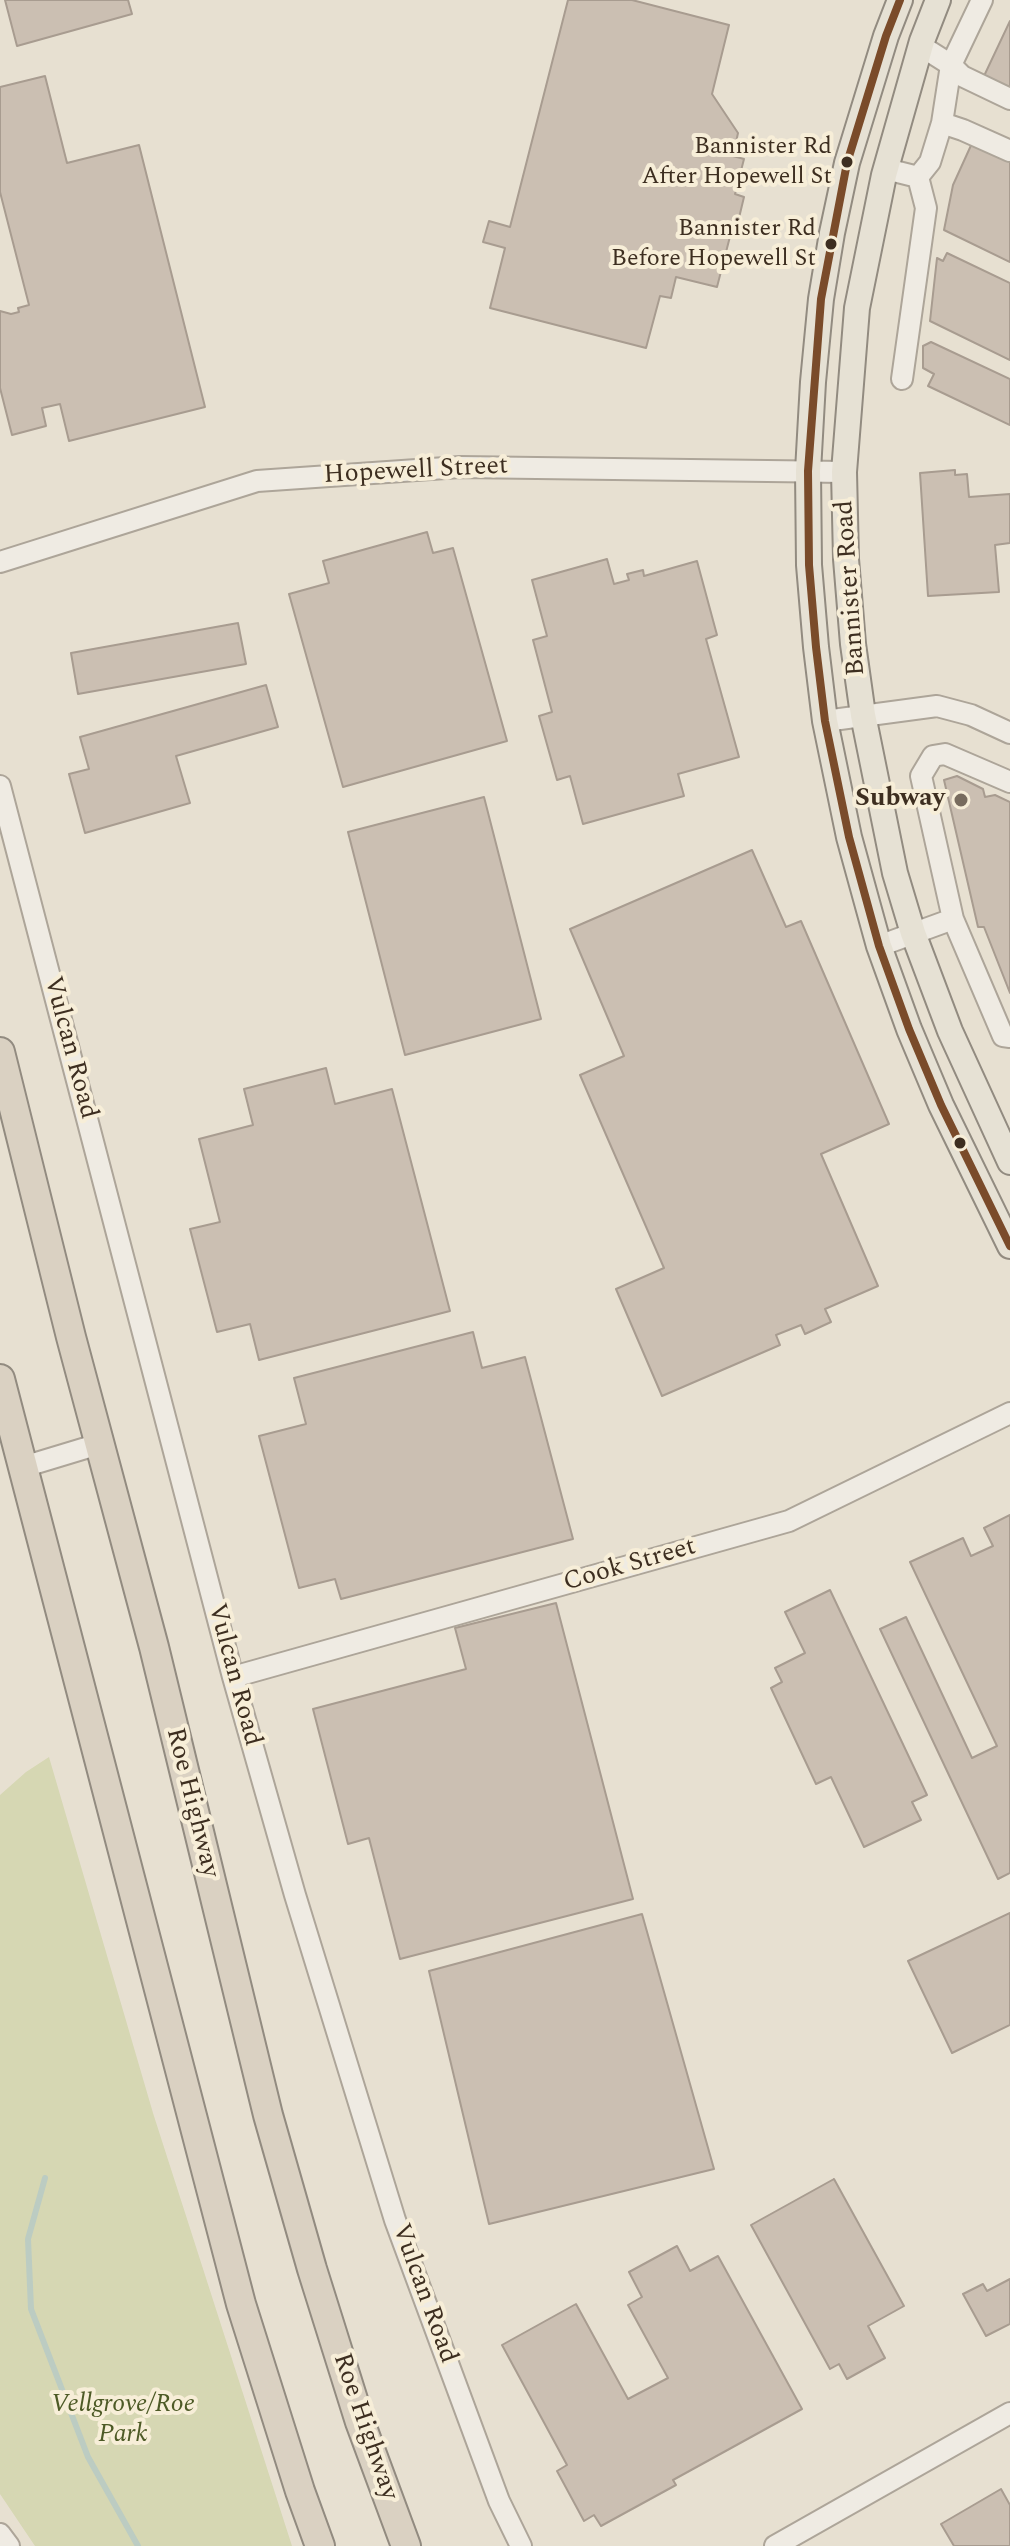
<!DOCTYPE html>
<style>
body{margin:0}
canvas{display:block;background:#e7e0d1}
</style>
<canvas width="1010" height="2546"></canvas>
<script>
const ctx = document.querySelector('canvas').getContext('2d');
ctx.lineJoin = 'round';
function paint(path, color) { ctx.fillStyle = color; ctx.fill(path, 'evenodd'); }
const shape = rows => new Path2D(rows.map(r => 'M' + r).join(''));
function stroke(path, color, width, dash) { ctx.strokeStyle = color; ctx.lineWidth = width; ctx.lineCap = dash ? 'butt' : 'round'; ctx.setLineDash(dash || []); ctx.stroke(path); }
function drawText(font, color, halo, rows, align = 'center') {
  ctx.font = font + ' Spectral,serif'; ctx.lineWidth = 8; ctx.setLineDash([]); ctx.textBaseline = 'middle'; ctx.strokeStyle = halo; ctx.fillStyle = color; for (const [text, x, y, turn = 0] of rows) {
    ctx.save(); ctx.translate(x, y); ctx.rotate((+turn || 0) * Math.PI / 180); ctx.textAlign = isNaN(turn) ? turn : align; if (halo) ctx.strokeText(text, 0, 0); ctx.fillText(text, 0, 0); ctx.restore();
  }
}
const green = shape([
 [49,1757,153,2113,292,2546,35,2546,0,2494,0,1795,26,1772]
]);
const stream = shape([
 [45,2178,28,2239,31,2309,88,2457,138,2546]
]);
const building = shape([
 [5,0,128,0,132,14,17,46,5,0],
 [568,0,632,0,729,25,712,94,738,133,733,156,744,159,735,194,744,197,738,222,734,221,717,287,676,277,671,298,660,296,646,348,490,308,505,248,483,242,489,221,510,227,568,0],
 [1010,21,1010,88,984,76,1010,21],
 [45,76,67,163,139,145,205,407,69,441,60,404,42,408,46,426,12,435,0,388,0,311,11,314,19,312,18,308,29,305,0,192,0,87,45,76],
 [973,141,1010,159,1010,262,944,230,953,185,973,141],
 [947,253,1010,283,1010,360,930,321,937,258,943,261,947,253],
 [931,342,1010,379,1010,425,928,386,934,374,923,368,923,346,931,342],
 [955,470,955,475,967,474,969,497,1010,494,1010,543,995,545,999,592,928,596,920,473,955,470],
 [427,532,433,553,453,548,507,741,343,787,289,594,329,583,323,561,427,532],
 [607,559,614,584,629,580,627,574,643,570,644,576,697,561,717,635,706,639,739,757,678,774,684,796,583,824,570,776,557,780,539,716,552,712,533,640,547,636,532,580,607,559],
 [238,623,246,664,78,694,71,653,238,623],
 [266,685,278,727,176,756,190,803,85,833,69,774,89,769,80,737,266,685],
 [957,776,983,789,985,797,995,795,1010,802,1010,993,984,927,978,927,944,780,957,776],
 [484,797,541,1019,405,1055,348,832,484,797],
 [752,850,786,927,801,921,889,1124,821,1154,878,1286,825,1309,831,1322,805,1334,801,1325,776,1335,780,1345,662,1396,616,1289,664,1268,580,1075,624,1056,570,929,752,850],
 [326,1068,335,1104,392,1089,450,1311,259,1360,250,1324,217,1332,190,1229,220,1222,199,1139,253,1125,244,1089,326,1068],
 [473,1332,482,1368,525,1357,573,1539,341,1599,335,1579,299,1588,259,1436,306,1424,294,1378,473,1332],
 [1010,1515,1010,1873,998,1879,880,1629,906,1617,972,1758,997,1746,910,1562,963,1538,971,1556,993,1546,984,1528,1010,1515],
 [830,1590,927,1795,912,1802,921,1820,864,1847,831,1777,816,1784,771,1688,782,1682,775,1668,805,1653,785,1612,830,1590],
 [556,1603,633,1899,400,1959,369,1838,348,1844,313,1709,466,1669,455,1628,556,1603],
 [1010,1913,1010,2025,952,2053,908,1961,1010,1913],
 [642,1914,714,2169,489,2224,429,1971,642,1914],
 [834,2179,904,2306,868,2326,885,2358,847,2379,839,2364,830,2369,751,2225,834,2179],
 [677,2246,690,2271,718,2256,802,2409,673,2480,676,2485,601,2526,594,2515,584,2521,557,2471,567,2465,502,2345,576,2304,628,2399,668,2378,628,2305,642,2297,629,2272,677,2246],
 [1010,2279,1010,2324,986,2336,963,2294,983,2284,987,2291,1010,2279],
 [1001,2489,1010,2505,1010,2546,954,2546,941,2524,1001,2489]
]);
const minor = shape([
 [982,0,951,65,962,76,1010,99],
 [921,46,951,65,942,123],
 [886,169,918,177,930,162,942,123,963,130,1010,151],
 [902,379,926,208,918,177],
 [0,562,257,481,460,467,844,472],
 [825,721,937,706,971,715,1010,733],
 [0,786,233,1677,295,1895,395,2220,499,2501,521,2546],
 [953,919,1003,1036,1010,1037],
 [879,946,953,919,921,776,933,756,945,754,1010,782],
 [23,1467,99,1444],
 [233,1677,789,1521,1010,1413],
 [0,2534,9,2546],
 [775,2546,1010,2413]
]);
const major = shape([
 [900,0,886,36,847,163,832,233,821,299,813,382,808,471,809,565,816,647,825,721,849,837,879,946,909,1029,941,1105,1010,1246],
 [938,0,922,41,884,175,857,308,844,472,846,559,853,644,863,715,895,873,913,933,950,1031,1010,1162]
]);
const highway = shape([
 [0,1052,71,1337,154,1647,268,2115,312,2269,360,2422,406,2546],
 [0,1379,241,2304,300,2491,320,2546]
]);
const bus1 = shape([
 [900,0,886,36,847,163,821,299,808,471,809,565,816,647,825,721,849,837,879,946,909,1029,941,1105,1010,1246]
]);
const markers = [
 [847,162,7,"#3d2e20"],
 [831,244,7,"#3d2e20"],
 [961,800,8,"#786c5e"],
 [960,1143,7,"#3d2e20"]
];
const busNames = [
 ["Bannister Rd",832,148],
 ["After Hopewell St",832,178],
 ["Bannister Rd",816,230],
 ["Before Hopewell St",816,260]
];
const streetNames = [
 ["Hopewell Street",416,472,-3],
 ["Bannister Road",852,588,-94],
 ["Vulcan Road",69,1048,75],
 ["Cook Street",630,1566,-16],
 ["Vulcan Road",233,1675,75],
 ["Roe Highway",191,1803,76],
 ["Vulcan Road",423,2294,70],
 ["Roe Highway",364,2427,71]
];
const poiNames = [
 ["Subway",945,800]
];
const parkNames = [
 ["Vellgrove/Roe",123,2406],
 ["Park",123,2436]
];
paint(green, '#d6d7b3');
stroke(stream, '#bcccc2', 6);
paint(building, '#cbbfb2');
stroke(building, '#a89c90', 2);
stroke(minor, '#ada599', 24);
stroke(major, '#928b80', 28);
stroke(highway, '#928b80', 32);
stroke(minor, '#efebe3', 20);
stroke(major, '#e6e1d4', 24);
stroke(highway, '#dad1c2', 28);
stroke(bus1, '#7a4b2a', 8);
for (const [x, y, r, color] of markers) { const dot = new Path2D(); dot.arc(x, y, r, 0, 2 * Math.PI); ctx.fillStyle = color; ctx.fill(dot); stroke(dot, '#f7eed8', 3); }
drawText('24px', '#3d2e20', '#f7eed8', busNames, 'right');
drawText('26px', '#3d2e20', '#f7eed8', streetNames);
drawText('bold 26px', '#3d2e20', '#f7eed8', poiNames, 'right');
drawText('italic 26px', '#4d5a26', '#f7eed8', parkNames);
</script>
